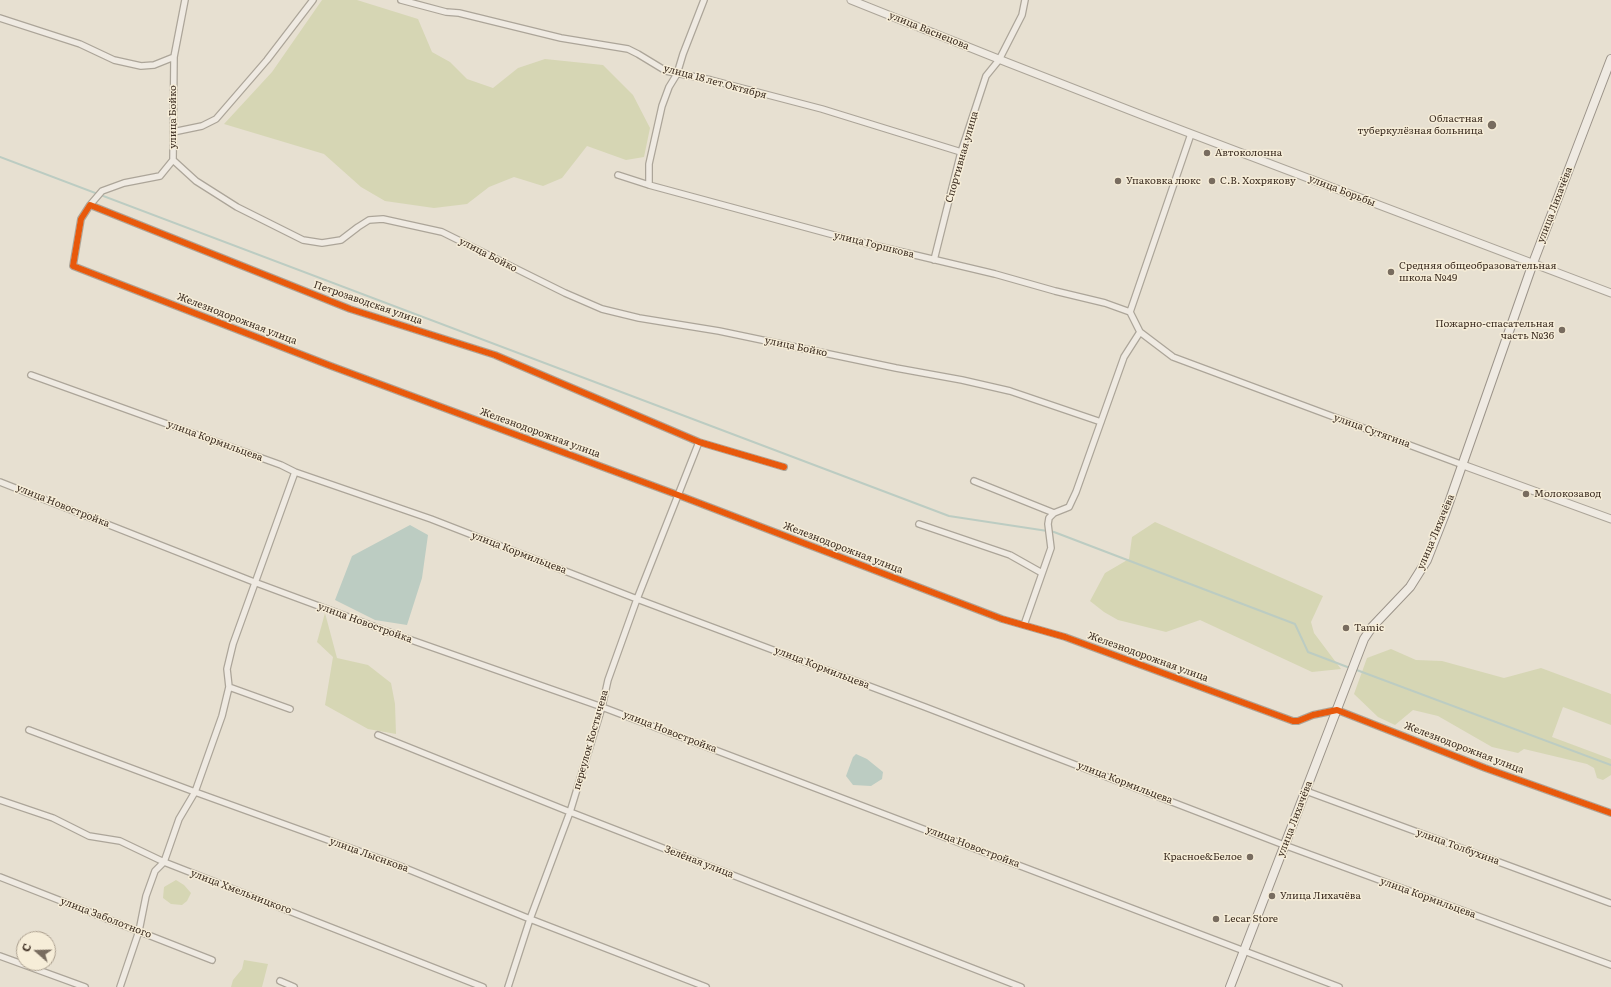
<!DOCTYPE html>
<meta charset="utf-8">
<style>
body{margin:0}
#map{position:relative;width:1611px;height:987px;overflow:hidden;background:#e7e0d1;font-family:Literata,serif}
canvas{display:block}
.north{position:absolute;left:16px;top:931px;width:40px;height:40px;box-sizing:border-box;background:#f6edd8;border:1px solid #aca08f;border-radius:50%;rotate:290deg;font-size:11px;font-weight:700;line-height:16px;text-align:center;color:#3c2d21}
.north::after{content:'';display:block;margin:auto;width:14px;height:18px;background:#786c5f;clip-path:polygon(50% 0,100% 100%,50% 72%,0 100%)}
</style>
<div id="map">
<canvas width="1611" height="987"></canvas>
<div class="north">С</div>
</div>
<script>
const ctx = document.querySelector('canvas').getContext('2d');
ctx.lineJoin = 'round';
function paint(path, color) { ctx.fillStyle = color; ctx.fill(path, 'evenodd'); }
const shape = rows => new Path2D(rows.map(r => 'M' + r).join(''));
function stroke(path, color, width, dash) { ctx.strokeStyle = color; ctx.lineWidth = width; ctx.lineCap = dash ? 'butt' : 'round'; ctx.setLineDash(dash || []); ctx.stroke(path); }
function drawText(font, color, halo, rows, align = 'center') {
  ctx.font = font + ' Literata,serif'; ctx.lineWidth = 3; ctx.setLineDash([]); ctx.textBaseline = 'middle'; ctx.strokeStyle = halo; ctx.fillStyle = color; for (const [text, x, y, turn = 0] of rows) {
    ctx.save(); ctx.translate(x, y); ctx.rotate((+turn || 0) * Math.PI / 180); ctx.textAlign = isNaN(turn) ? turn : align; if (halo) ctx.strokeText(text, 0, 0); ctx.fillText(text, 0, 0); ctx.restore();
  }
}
const green = shape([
 [322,0,357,0,418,19,432,52,450,62,467,79,493,88,518,68,545,59,603,65,633,95,650,128,644,157,626,160,587,146,562,178,543,186,514,177,489,187,467,204,434,208,385,201,361,187,324,154,224,124,272,72],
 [1155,522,1323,596,1311,622,1314,633,1341,669,1312,672,1200,620,1166,632,1118,620,1104,612,1090,601,1105,573,1129,559,1132,537],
 [325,613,337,658,368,665,391,683,395,704,396,734,368,729,325,705,333,657,317,642],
 [1391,649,1416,660,1442,661,1504,678,1541,668,1611,694,1611,725,1563,707,1552,737,1611,759,1611,775,1603,780,1597,778,1594,768,1587,764,1524,749,1518,753,1492,747,1438,716,1413,710,1395,725,1378,717,1354,694,1367,658],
 [176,880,184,885,191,893,187,901,182,905,171,904,163,898,164,887],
 [244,960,268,964,262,987,231,987,233,980,242,969]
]);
const water = shape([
 [410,525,428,535,422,578,407,625,375,620,335,600,352,556],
 [856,754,867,759,883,772,882,779,871,786,853,785,846,776,853,757]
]);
const stream = shape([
 [0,157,949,516,1054,532,1295,624,1308,652,1350,668],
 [1354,669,1611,765]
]);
const minor = shape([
 [401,0,446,12,459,13,561,38,628,49,638,54,666,71,711,80,822,109,961,152],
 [0,18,80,44,114,60,141,66,154,65,174,57,173,160,196,181,237,207,303,240,322,243,341,240,358,227,369,220,383,219,442,232,565,293,602,309,639,318,719,331,896,368,962,380,1010,391,1101,422],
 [174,57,185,0],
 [173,132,202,126,216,119,267,60,313,0],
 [618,175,649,185,856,241,995,274,1055,291,1105,303,1130,312],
 [649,185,649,164,662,106,669,87,677,74,683,54,704,0],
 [90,205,102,191,124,183,160,176,173,160],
 [934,260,961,152,986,76,999,60,1022,15,1025,0],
 [1140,332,1173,357,1463,465],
 [31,375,281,465,295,472,431,519,637,599,925,707,1284,845,1611,965],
 [784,467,699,442,495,355,350,309,90,205,81,219,73,266,331,366,678,495,1002,619,1065,637,1293,721,1298,721,1313,715,1337,710,1485,768,1611,813],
 [974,481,1054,513],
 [0,482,254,582,397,635,602,707,1339,987],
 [919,524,1010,555,1042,573],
 [1024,625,1051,548,1048,524,1049,518,1054,513,1069,507,1076,492,1124,357,1140,332,1130,312,1191,134],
 [229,687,290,709],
 [29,730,195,792,400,866,530,919,706,987],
 [378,735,570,812,1021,987],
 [1306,791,1610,903],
 [0,800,53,818,89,836,120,841,164,862,483,987],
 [0,877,212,960],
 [0,956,85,987],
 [280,981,294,987],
 [120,987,139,931,146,896,155,871,164,862,179,819,195,792,222,716,229,687,227,669,233,644,295,472],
 [508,987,530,919,570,812,602,707,608,680,637,599,699,442]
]);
const tertiary = shape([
 [851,0,1006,62,1147,117,1611,293],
 [1463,465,1611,519]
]);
const secondary = shape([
 [1230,987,1364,639,1372,627,1410,587,1427,560,1445,514,1533,263,1611,59]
]);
const cycleway = shape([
 [784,467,699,442,495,355,350,309,90,205,81,219,73,266,331,366,678,495,1002,619,1065,637,1293,721,1298,721,1313,715,1337,710,1485,768,1611,813]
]);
const markers = [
 [1492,125,5,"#786c5f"],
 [1207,153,4,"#786c5f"],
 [1118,181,4,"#786c5f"],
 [1212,181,4,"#786c5f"],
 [1391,272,4,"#786c5f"],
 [1562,330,4,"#786c5f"],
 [1526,494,4,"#786c5f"],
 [1346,628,4,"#786c5f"],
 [1250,857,4,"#786c5f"],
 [1272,896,4,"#786c5f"],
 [1216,919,4,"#786c5f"]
];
const streetNames = [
 ["улица Васнецова",929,31,22],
 ["улица 18 лет Октября",715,82,15],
 ["улица Бойко",173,117,-90],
 ["Спортивная улица",962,157,-74],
 ["улица Борьбы",1342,191,21],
 ["улица Лихачёва",1555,205,-69],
 ["улица Горшкова",874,245,14],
 ["улица Бойко",488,255,27],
 ["Петрозаводская улица",368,303,19],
 ["Железнодорожная улица",237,319,21],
 ["улица Бойко",796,347,12],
 ["улица Сутягина",1372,431,20],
 ["Железнодорожная улица",540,433,20],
 ["улица Кормильцева",215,441,20],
 ["улица Новостройка",63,506,22],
 ["улица Лихачёва",1436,532,-67],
 ["Железнодорожная улица",843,548,21],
 ["улица Кормильцева",519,553,21],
 ["улица Новостройка",365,623,20],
 ["Железнодорожная улица",1148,657,20],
 ["улица Кормильцева",822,668,21],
 ["улица Новостройка",670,732,21],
 ["переулок Костычева",591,740,-74],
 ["Железнодорожная улица",1464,748,21],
 ["улица Кормильцева",1125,783,21],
 ["улица Лихачёва",1295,819,-69],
 ["улица Новостройка",973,847,21],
 ["улица Толбухина",1458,847,20],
 ["улица Лысикова",369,855,20],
 ["Зелёная улица",699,862,21],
 ["улица Хмельницкого",241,892,21],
 ["улица Кормильцева",1428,898,20],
 ["улица Заболотного",106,918,21]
];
const poiNames = [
 ["Областная",1483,119,"right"],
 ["туберкулёзная больница",1483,131,"right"],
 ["Автоколонна",1215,153],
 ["Упаковка люкс",1126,181],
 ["С.В. Хохрякову",1220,181],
 ["Средняя общеобразовательная",1399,266],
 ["школа №49",1399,278],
 ["Пожарно-спасательная",1554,324,"right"],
 ["часть №36",1554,336,"right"],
 ["Молокозавод",1534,494],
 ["Tamic",1354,628],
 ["Красное&Белое",1242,857,"right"],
 ["Улица Лихачёва",1280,896],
 ["Lecar Store",1224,919]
];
paint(green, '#d6d6b4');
paint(water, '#bcccc2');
stroke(stream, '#bcccc2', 2);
stroke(minor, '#aca599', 8);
stroke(tertiary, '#aca599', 9);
stroke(secondary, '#9c948a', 10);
stroke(minor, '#efeae2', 5.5);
stroke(tertiary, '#efeae2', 7);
stroke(secondary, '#efeae2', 8);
stroke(cycleway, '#e8590c', 6);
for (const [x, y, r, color] of markers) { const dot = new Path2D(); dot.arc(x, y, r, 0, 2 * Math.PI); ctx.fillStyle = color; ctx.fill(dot); stroke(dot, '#f6edd8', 1.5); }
drawText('10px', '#3c2d21', '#f6edd8', streetNames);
drawText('10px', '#3c2d21', '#f6edd8', poiNames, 'left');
</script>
